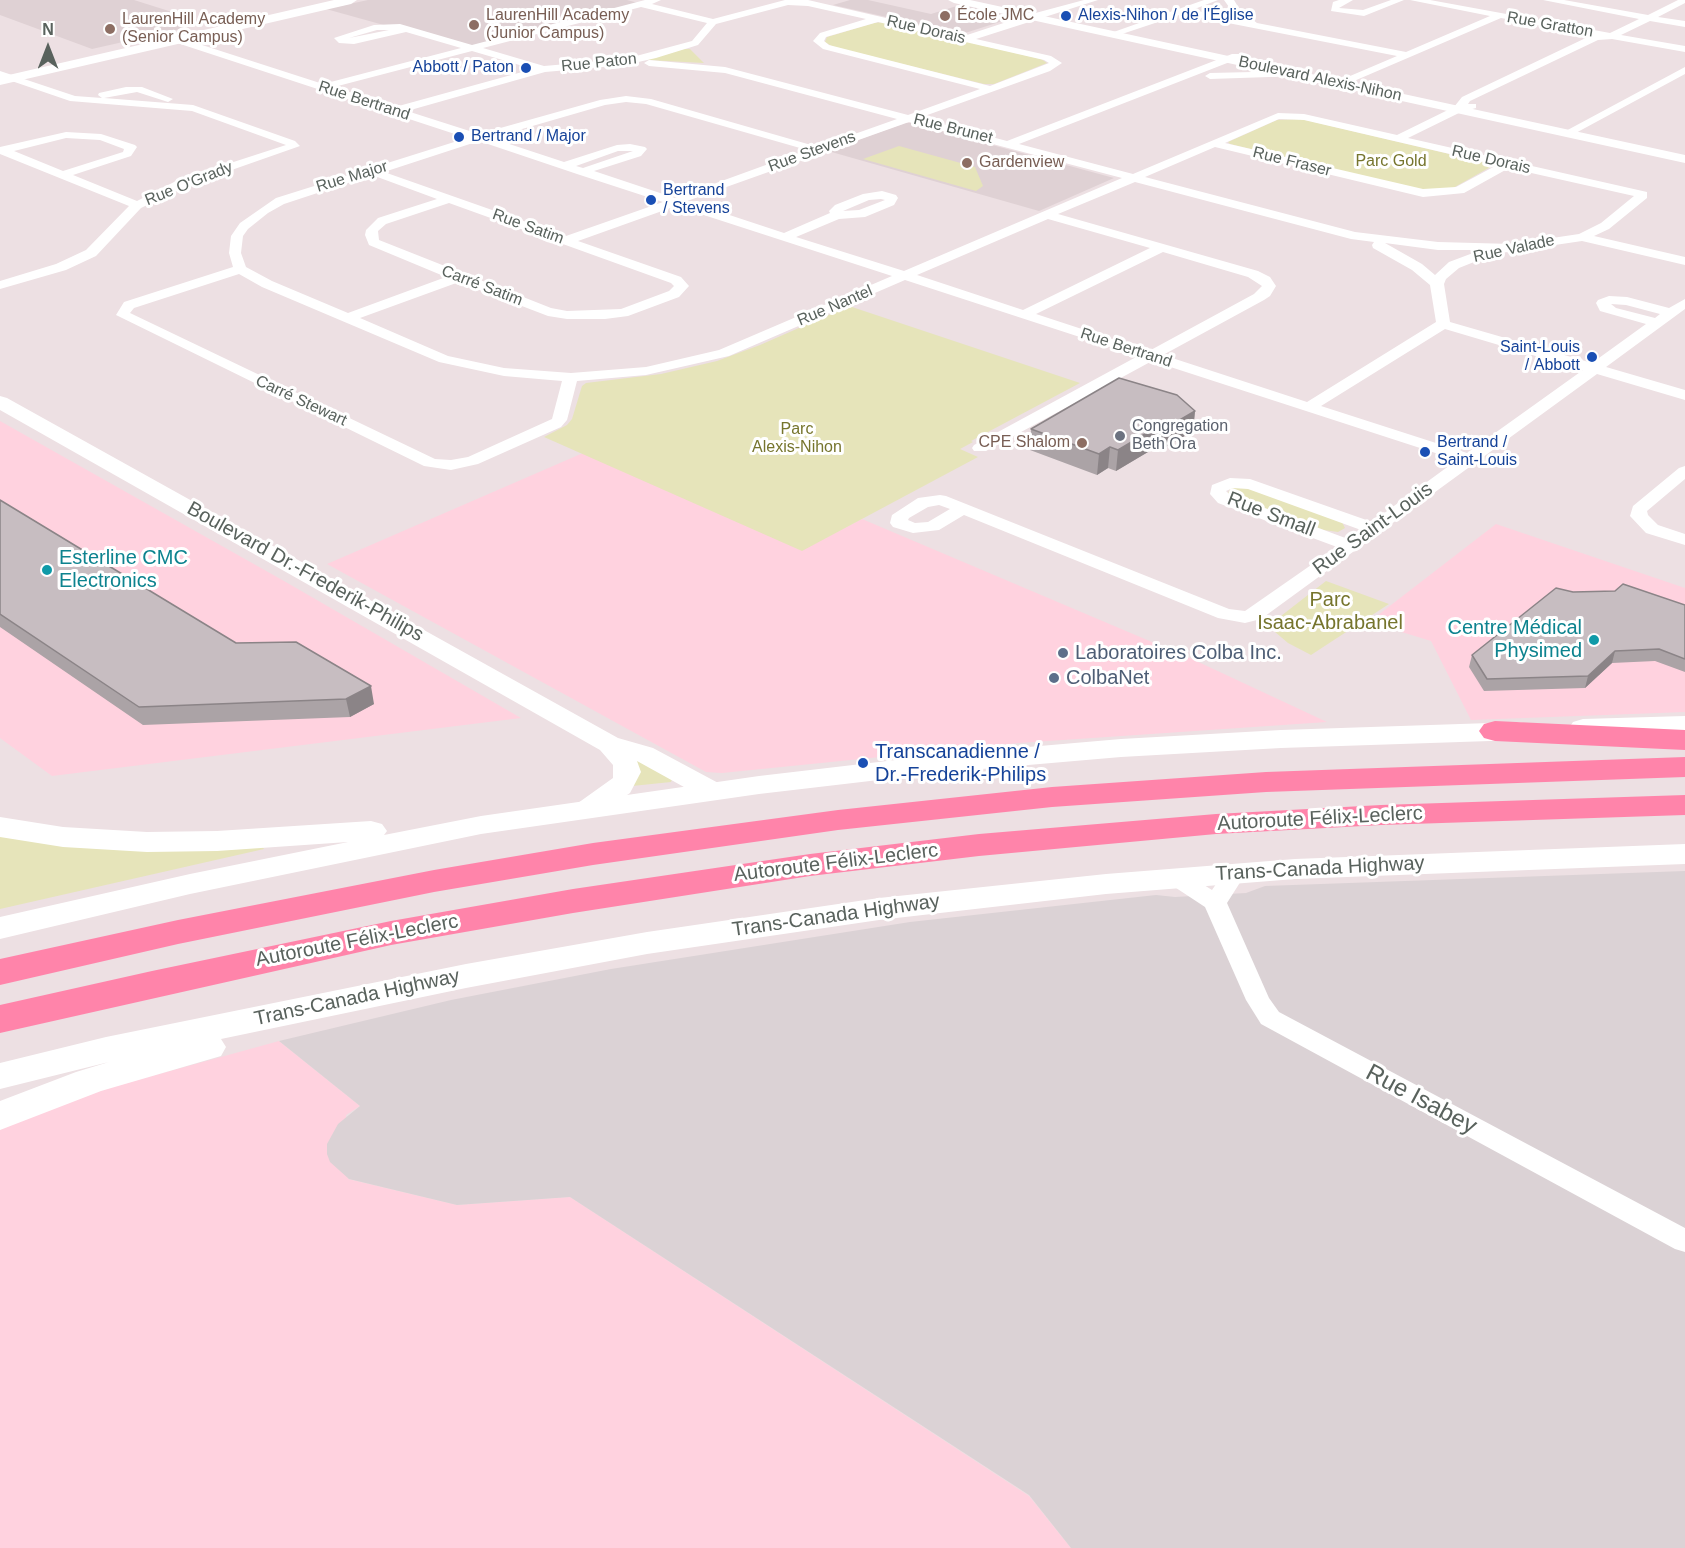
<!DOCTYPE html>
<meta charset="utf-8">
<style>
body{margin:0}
#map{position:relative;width:1685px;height:1548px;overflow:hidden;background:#ede0e3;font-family:Helvetica,sans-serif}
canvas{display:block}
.north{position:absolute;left:18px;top:18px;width:60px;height:60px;-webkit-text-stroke:4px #fff;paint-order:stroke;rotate:0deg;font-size:16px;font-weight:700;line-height:24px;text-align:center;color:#59625d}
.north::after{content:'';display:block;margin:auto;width:21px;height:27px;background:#59625d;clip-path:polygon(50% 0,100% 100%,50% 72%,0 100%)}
</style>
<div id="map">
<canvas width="1685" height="1548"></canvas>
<div class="north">N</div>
</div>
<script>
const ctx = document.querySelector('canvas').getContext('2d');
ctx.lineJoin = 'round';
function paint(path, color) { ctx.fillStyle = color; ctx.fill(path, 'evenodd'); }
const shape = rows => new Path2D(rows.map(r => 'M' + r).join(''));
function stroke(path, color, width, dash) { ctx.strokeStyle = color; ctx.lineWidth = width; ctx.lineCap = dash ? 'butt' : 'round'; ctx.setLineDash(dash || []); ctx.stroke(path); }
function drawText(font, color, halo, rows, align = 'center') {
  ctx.font = font + ' Helvetica,sans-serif'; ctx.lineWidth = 6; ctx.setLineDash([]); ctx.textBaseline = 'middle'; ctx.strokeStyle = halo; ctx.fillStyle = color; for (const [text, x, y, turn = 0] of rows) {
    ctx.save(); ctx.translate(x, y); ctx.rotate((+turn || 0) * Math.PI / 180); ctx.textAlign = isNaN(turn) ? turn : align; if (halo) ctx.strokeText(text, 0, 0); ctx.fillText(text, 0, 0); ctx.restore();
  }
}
const commercial = shape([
 [0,421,284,581,521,718,52,776,0,738],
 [583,453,802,550,862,519,1192,659,1327,722,1019,743,722,773,706,772,327,564],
 [1496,524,1685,588,1685,712,1471,720,1431,641,1369,622],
 [279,1041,360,1106,346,1115,348,1179,457,1205,570,1197,1029,1496,1071,1548,0,1548,0,1130,30,1116,112,1087]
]);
const industrial = shape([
 [1685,871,1685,1548,1071,1548,1029,1495,570,1197,457,1205,349,1179,330,1162,327,1154,327,1144,338,1124,360,1106,279,1041,451,1000,611,969,910,922,1156,895,1175,897,1246,893,1265,886]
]);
const education = shape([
 [0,0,134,0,207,23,92,49,0,15],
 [368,0,627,0,642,4,470,49,326,9],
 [850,0,868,0,931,14,960,5,1015,17,962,34,833,5],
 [905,123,911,123,1114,178,1039,211,828,151]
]);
const green = shape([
 [883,22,1041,59,1047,63,994,84,984,84,833,47,825,42,827,37,874,23],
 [683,49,690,49,704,63,647,60],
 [1301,119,1492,164,1494,165,1453,188,1421,190,1230,144,1228,142,1277,120],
 [899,146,975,167,983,186,976,191,863,159],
 [849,306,1080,383,971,441,973,442,960,449,978,457,802,551,544,437,567,425,572,419,582,386,586,383,661,374,717,361,760,345],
 [1235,487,1244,487,1342,522,1345,528,1338,532,1324,530,1229,496,1228,493,1230,489],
 [1326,581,1389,604,1311,655,1288,643,1268,626],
 [637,759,672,779,671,782,632,786],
 [0,835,262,846,264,849,0,909]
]);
const minor = shape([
 [645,0,661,0,652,4,713,19,785,0,808,0,964,36,1028,15,1084,0,1098,0,976,39,1051,56,1062,63,1050,71,919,118,1007,141,1232,54,1240,54,1240,58,1019,144,1133,174,1278,113,1304,114,1397,135,1454,107,1462,97,1592,35,1501,18,1340,87,1336,86,1336,82,1397,56,1182,14,1116,36,1108,34,1204,0,1218,0,1192,10,1243,20,1234,14,1224,0,1234,0,1240,10,1257,23,1406,52,1490,16,1410,0,1430,0,1610,33,1639,19,1543,0,1564,0,1648,15,1678,0,1685,0,1685,3,1658,17,1685,21,1685,27,1650,21,1621,35,1685,46,1685,52,1612,39,1598,40,1470,101,1468,104,1476,104,1476,108,1461,112,1408,138,1647,192,1647,198,1609,229,1594,236,1685,257,1685,265,1582,241,1494,254,1459,268,1446,279,1444,284,1450,322,1592,363,1646,324,1600,311,1596,303,1598,300,1609,296,1627,297,1669,308,1685,299,1685,309,1606,367,1685,390,1685,400,1597,374,1261,619,1245,623,1218,618,964,515,939,530,913,533,893,527,890,523,892,515,918,498,940,495,946,496,1229,609,1245,611,1337,547,1218,503,1210,494,1212,485,1230,478,1250,479,1372,522,1457,460,1152,361,986,451,974,451,972,448,974,445,1138,356,905,280,729,356,646,375,577,381,567,420,561,427,478,464,451,470,424,466,116,315,124,302,233,267,229,253,231,236,240,223,276,198,467,138,162,38,162,34,168,34,323,84,461,48,406,32,354,44,339,43,334,38,374,25,400,24,472,45,645,0],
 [788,5,808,6,866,19,820,33,813,41,823,49,980,89,908,115,725,67,649,60,644,63,649,66,725,73,897,119,818,147,651,99,626,96,600,100,479,134,407,111,545,72,625,65,656,58,698,45,716,24,788,5],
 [641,7,707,23,692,41,625,59,544,66,483,48,641,7],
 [878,22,1044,60,1049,63,990,86,829,45,824,41,826,37,878,22],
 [377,30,389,30,349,38,377,30],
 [472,51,533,69,395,107,334,87,472,51],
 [626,102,646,104,807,150,675,198,594,171,641,156,647,149,645,147,630,144,617,145,564,162,491,138,605,105,626,102],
 [1279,119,1304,120,1497,165,1456,187,1423,189,1225,143,1279,119],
 [909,122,1122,178,904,271,796,237,839,219,865,217,894,205,898,198,896,195,882,191,863,194,835,205,829,211,830,213,784,233,687,201,909,122],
 [479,141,577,174,663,202,566,236,384,172,479,141],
 [1215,147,1423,197,1464,193,1509,168,1634,196,1601,223,1579,234,1512,244,1438,242,1355,232,1145,177,1215,147],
 [618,151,633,151,583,168,576,166,618,151],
 [372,175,437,199,378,218,366,230,365,235,369,245,446,277,348,313,272,281,246,267,241,253,243,236,248,229,268,213,284,204,372,175],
 [1135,182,1351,239,1374,242,1372,245,1373,248,1412,270,1430,285,1436,322,1307,402,1163,355,1264,300,1270,296,1276,286,1270,277,1258,271,1058,214,1135,182],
 [881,199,885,200,859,210,843,211,869,200,881,199],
 [449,203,671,283,674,286,669,291,621,309,567,311,551,308,379,240,378,231,386,224,449,203],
 [676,206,892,276,719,350,646,367,571,373,504,368,448,356,360,318,459,282,548,316,567,319,605,319,628,316,679,297,689,286,681,277,578,241,676,206],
 [1048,219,1150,248,1023,310,917,275,1048,219],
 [1385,243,1438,250,1481,250,1449,262,1435,275,1422,264,1385,243],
 [1163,252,1248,277,1262,286,1254,294,1149,351,1036,314,1163,252],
 [239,274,262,287,439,362,504,376,562,381,552,419,468,457,451,460,435,459,130,313,134,308,239,274],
 [1611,304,1626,305,1660,314,1655,318,1616,308,1611,304],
 [1445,329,1583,370,1467,453,1321,406,1445,329],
 [1233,488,1248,489,1361,530,1348,539,1230,495,1226,491,1233,488],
 [939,505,950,509,928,522,915,523,908,520,909,518,928,507,939,505],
 [1339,0,1353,0,1339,8,1363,10,1391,0,1404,0,1364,16,1331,11,1333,2,1339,0],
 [1685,67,1685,74,1572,135,1568,136,1562,133,1685,67],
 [0,71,75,96,102,98,98,95,99,93,126,87,142,87,173,99,168,102,137,92,104,98,193,105,295,141,300,146,186,186,141,208,96,256,66,270,0,289,0,281,56,264,86,250,129,206,0,154,0,147,66,132,101,134,135,145,137,147,131,156,73,175,137,201,178,180,286,145,192,111,70,101,0,77,0,71],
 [66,138,100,140,124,149,123,152,63,171,14,151,66,138],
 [1295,71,1300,74,1299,76,1210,79,1205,76,1210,73,1295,71],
 [1685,466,1685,479,1647,511,1648,515,1658,525,1685,534,1685,545,1646,533,1630,516,1633,506,1679,468,1685,466],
 [1235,866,1243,868,1246,873,1227,903,1269,998,1279,1012,1685,1228,1685,1252,1675,1249,1261,1024,1246,1000,1205,907,1167,882,1164,877,1167,872,1175,870,1183,872,1212,890,1227,868,1235,866]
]);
const tertiary = shape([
 [948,0,970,0,1685,155,1685,163,954,3,948,0],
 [0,396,7,398,618,738,653,748,722,785,726,791,722,797,712,799,702,797,637,761,641,772,630,793,598,815,588,817,578,815,574,809,578,803,613,778,613,765,600,750,0,410,0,396]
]);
const secondary = shape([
 [334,0,357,0,351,4,0,85,0,77,334,0],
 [1685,716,1685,734,1583,737,1573,734,1569,728,1573,722,1583,719,1685,716],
 [1520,722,1530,725,1535,731,1530,737,1520,740,1281,748,1121,757,947,772,759,794,481,834,190,894,0,939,0,917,190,874,348,842,217,851,147,852,63,847,0,837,0,817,63,827,147,832,217,831,371,821,382,824,387,831,384,835,481,816,759,776,947,754,1121,739,1281,730,1520,722],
 [1685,844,1685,864,1295,879,1106,894,879,920,647,954,466,988,221,1039,226,1047,221,1056,101,1091,0,1130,0,1101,76,1072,109,1062,0,1089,0,1063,106,1037,466,964,647,932,879,898,1106,874,1295,859,1685,844]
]);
const motorway = shape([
 [1495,721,1685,730,1685,750,1495,741,1484,738,1479,731,1484,724,1495,721],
 [1685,757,1685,777,1266,792,1052,807,838,830,593,865,434,892,178,944,0,985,0,959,178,920,434,870,593,843,838,810,1052,787,1266,772,1685,757],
 [1685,795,1685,815,1381,825,1216,834,979,856,810,876,573,913,391,945,0,1033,0,1005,152,971,391,921,573,889,810,854,979,834,1216,814,1381,805,1685,795]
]);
const wall = shape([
 [1195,411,1193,431,1159,451,1153,449,1116,471,1108,468,1097,475,1030,450,1031,429],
 [0,500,236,643,374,704,350,717,143,725,0,627],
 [1685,605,1685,672,1655,661,1612,663,1585,688,1484,691,1469,667,1472,655]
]);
const shadedWall = shape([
 [1195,411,1193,431,1159,451,1161,431],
 [1155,428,1153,449,1116,471,1118,450],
 [1110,447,1108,468,1097,475,1099,454],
 [1615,651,1612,663,1585,688,1588,676],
 [371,686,374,704,350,717,346,699]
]);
const building = shape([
 [1119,378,1177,395,1195,411,1161,431,1155,428,1118,450,1110,447,1099,454,1031,429,1119,378],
 [0,500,236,643,296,642,371,686,346,699,139,707,0,614,0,500],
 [1623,584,1685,605,1685,659,1659,649,1615,651,1588,676,1487,679,1472,655,1556,588,1573,592,1615,591,1623,584]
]);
const markers = [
 [945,16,6,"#8d6e63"],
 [1066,16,6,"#1a4fb4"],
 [474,25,6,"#8d6e63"],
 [110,29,6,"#8d6e63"],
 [526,68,6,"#1a4fb4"],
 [459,137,6,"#1a4fb4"],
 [967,163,6,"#8d6e63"],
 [651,200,6,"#1a4fb4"],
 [1592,357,6,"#1a4fb4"],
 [1120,436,6,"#6b7280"],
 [1082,443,6,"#8d6e63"],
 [1425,452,6,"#1a4fb4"],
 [47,570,6,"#0f9aa8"],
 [1594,640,6,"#0f9aa8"],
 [1063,653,6,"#5c6f8a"],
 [1054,678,6,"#5c6f8a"],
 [863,763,6,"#1a4fb4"]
];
const farEducationnames = [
 ["LaurenHill Academy",486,16],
 ["(Junior Campus)",486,34],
 ["École JMC",957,16],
 ["LaurenHill Academy",122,20],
 ["(Senior Campus)",122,38],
 ["Gardenview",979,163],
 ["CPE Shalom",1070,443,"right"]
];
const farTransitnames = [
 ["Alexis-Nihon / de l'Église",1078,16],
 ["Abbott / Paton",514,68,"right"],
 ["Bertrand / Major",471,137],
 ["Bertrand",663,191],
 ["/ Stevens",663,209],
 ["Saint-Louis",1580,348,"right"],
 ["/ Abbott",1580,366,"right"],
 ["Bertrand /",1437,443],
 ["Saint-Louis",1437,461]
];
const farStreetnames = [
 ["Rue Gratton",1550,25,10],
 ["Rue Dorais",926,30,13],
 ["Rue Paton",599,63,-6],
 ["Boulevard Alexis-Nihon",1320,79,12],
 ["Rue Bertrand",364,101,18],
 ["Rue Brunet",953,129,14],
 ["Rue Stevens",812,152,-20],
 ["Rue Dorais",1491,160,13],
 ["Rue Fraser",1292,162,14],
 ["Rue Major",352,177,-17],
 ["Rue O'Grady",189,184,-22],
 ["Rue Satim",528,227,20],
 ["Rue Valade",1514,249,-12],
 ["Carré Satim",482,286,21],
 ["Rue Nantel",835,306,-23],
 ["Rue Bertrand",1126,348,18],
 ["Carré Stewart",301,401,25]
];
const farParknames = [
 ["Parc Gold",1391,162],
 ["Parc",797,430],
 ["Alexis-Nihon",797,448]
];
const farWorshipnames = [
 ["Congregation",1132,427],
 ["Beth Ora",1132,445]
];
const streetNames = [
 ["Rue Small",1271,515,21],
 ["Rue Saint-Louis",1373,529,-36],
 ["Boulevard Dr.-Frederik-Philips",305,572,29],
 ["Autoroute Félix-Leclerc",1320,819,-3],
 ["Autoroute Félix-Leclerc",836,863,-7],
 ["Trans-Canada Highway",1320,869,-3],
 ["Trans-Canada Highway",836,916,-8],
 ["Autoroute Félix-Leclerc",357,941,-11],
 ["Trans-Canada Highway",357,998,-12]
];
const cultureNames = [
 ["Esterline CMC",59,558],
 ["Electronics",59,581],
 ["Centre Médical",1582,628,"right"],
 ["Physimed",1582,651,"right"]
];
const parkNames = [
 ["Parc",1330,600],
 ["Isaac-Abrabanel",1330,623]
];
const serviceNames = [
 ["Laboratoires Colba Inc.",1075,653],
 ["ColbaNet",1066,678]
];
const transitNames = [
 ["Transcanadienne /",875,752],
 ["Dr.-Frederik-Philips",875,775]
];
const nearStreetnames = [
 ["Rue Isabey",1421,1100,28]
];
paint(commercial, '#ffd2df');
paint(industrial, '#dbd2d5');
paint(education, '#dfd1d4');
paint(green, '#e6e4ba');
paint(minor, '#fff');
paint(tertiary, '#fff');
paint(secondary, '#fff');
paint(motorway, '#ff84aa');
paint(wall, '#aba3a6');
paint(shadedWall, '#8b8487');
paint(building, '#c7bdc1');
stroke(building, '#8b8487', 1.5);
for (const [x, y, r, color] of markers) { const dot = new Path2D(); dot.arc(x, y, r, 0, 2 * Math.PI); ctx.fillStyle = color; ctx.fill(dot); stroke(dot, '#fff', 2); }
drawText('16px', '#785e54', '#fff', farEducationnames, 'left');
drawText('16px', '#164399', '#fff', farTransitnames, 'left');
drawText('16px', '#59625d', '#fff', farStreetnames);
drawText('16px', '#76752d', '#fff', farParknames);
drawText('16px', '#5b616d', '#fff', farWorshipnames, 'left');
drawText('20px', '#59625d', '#fff', streetNames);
drawText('20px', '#0d838f', '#fff', cultureNames, 'left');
drawText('20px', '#76752d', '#fff', parkNames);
drawText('20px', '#4e5e75', '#fff', serviceNames, 'left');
drawText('20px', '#164399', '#fff', transitNames, 'left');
drawText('24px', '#59625d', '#fff', nearStreetnames);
</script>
